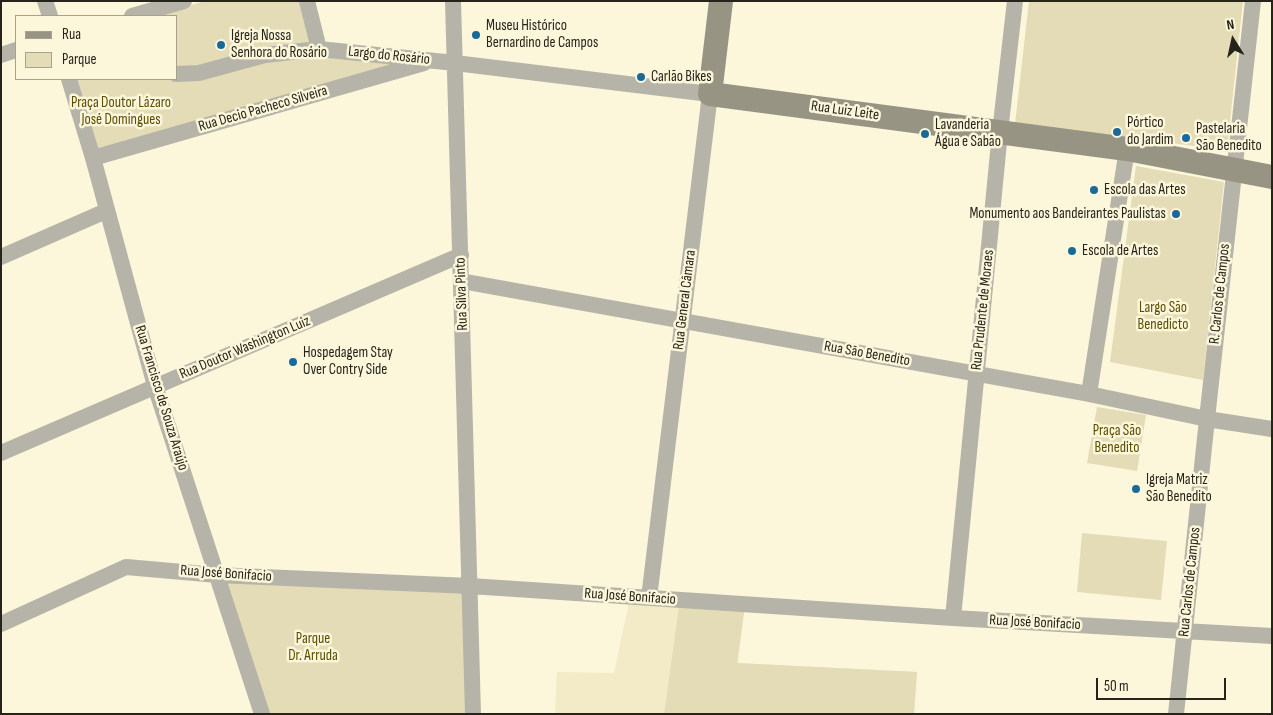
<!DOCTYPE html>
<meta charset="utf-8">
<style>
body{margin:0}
#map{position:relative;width:1273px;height:715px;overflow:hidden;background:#fcf6db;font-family:"Sofia Sans Condensed",sans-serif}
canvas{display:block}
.frame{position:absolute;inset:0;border:2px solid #26241a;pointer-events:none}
.legend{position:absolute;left:15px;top:15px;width:162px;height:65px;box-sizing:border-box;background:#fcf6db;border:1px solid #a6a28e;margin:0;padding:6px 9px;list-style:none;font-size:15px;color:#26241a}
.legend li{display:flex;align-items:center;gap:10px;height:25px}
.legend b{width:25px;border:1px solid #a6a28e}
.north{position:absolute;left:1208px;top:15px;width:50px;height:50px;-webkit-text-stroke:4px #fcf6db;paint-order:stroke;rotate:350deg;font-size:14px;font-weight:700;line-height:20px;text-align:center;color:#26241a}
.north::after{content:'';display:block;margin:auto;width:18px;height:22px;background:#26241a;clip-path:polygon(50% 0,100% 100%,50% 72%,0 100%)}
.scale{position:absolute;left:1096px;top:678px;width:130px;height:22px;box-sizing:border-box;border:2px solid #26241a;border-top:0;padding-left:6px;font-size:15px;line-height:18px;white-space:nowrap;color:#26241a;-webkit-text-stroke:4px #fcf6db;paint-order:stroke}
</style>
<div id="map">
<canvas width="1273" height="715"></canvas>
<div class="frame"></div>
<ul class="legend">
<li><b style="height:6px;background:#989483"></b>Rua</li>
<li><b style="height:14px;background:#e4dcb6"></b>Parque</li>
</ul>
<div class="north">N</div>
<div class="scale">50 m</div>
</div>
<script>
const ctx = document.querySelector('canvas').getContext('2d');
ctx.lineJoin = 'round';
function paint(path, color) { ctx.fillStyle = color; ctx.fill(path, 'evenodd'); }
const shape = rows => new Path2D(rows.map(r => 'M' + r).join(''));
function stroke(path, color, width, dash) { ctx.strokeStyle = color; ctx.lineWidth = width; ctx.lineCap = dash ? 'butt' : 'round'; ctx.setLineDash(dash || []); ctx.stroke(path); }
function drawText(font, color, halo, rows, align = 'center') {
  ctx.font = font + ' "Sofia Sans Condensed",sans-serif'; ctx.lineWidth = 5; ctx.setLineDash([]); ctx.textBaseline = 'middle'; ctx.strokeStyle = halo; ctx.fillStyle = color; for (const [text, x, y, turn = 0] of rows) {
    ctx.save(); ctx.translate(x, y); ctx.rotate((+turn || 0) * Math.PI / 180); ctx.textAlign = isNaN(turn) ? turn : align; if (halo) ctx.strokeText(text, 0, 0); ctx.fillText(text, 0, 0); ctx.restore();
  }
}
const built = shape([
 [630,597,745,605,738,663,917,672,914,714,555,714,557,672,614,673]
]);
const green = shape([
 [205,1,302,1,314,45,196,68,176,69,176,16,152,16],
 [1029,1,1243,1,1227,150,1015,124],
 [317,55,410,63,98,153,76,79,176,79,268,59],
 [1136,166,1224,182,1203,380,1110,362],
 [1097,407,1146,415,1137,471,1087,463],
 [1082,533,1167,541,1161,600,1077,592],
 [218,577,468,588,476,714,263,714],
 [680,600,745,605,737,663,917,672,914,714,664,714]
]);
const street = shape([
 [45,1,50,16],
 [307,1,319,49],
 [453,1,473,714],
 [132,16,184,1],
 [1,55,16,50],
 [176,74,199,73,265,55,319,49,455,63,710,94,649,598],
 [69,79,93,158,155,386,262,714],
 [93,158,424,63],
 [1,257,106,211],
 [461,281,1089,394,1207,419,1272,429],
 [1089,394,1127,149],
 [1,453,461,255],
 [953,618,1000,132,1015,1],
 [1,624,126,567,217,575,470,586,953,618,1272,636],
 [1176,714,1207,419,1253,1]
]);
const secondary = shape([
 [721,1,710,94,1127,149,1272,177]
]);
const markers = [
 [476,35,5,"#1a699b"],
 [221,45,5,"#1a699b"],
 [641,77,5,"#1a699b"],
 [1117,132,5,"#1a699b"],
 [925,134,5,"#1a699b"],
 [1186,138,5,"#1a699b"],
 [1094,190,5,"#1a699b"],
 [1176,214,5,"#1a699b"],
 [1072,251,5,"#1a699b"],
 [293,362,5,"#1a699b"],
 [1136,489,5,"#1a699b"]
];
const poiNames = [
 ["Museu Histórico",486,26],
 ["Bernardino de Campos",486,43],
 ["Igreja Nossa",231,36],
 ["Senhora do Rosário",231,53],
 ["Carlão Bikes",651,77],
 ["Pórtico",1127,123],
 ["do Jardim",1127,140],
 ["Lavanderia",935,125],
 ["Água e Sabão",935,142],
 ["Pastelaria",1196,129],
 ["São Benedito",1196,146],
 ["Escola das Artes",1104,190],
 ["Monumento aos Bandeirantes Paulistas",1166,214,"right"],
 ["Escola de Artes",1082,251],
 ["Hospedagem Stay",303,353],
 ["Over Contry Side",303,370],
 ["Igreja Matriz",1146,480],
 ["São Benedito",1146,497]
];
const streetNames = [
 ["Largo do Rosário",389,56,6],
 ["Rua Decio Pacheco Silveira",263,109,-16],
 ["Rua Luiz Leite",845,111,8],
 ["Rua Silva Pinto",462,294,-92],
 ["R. Carlos de Campos",1220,294,-84],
 ["Rua General Câmara",685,300,-83],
 ["Rua Prudente de Moraes",983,310,-84],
 ["Rua Doutor Washington Luiz",245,348,-23],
 ["Rua São Benedito",867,354,10],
 ["Rua Francisco de Souza Araújo",161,398,73],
 ["Rua José Bonifacio",226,574,4],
 ["Rua Carlos de Campos",1190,582,-84],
 ["Rua José Bonifacio",630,597,4],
 ["Rua José Bonifacio",1035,623,3]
];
const parkNames = [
 ["Praça Doutor Lázaro",121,103],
 ["José Domingues",121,120],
 ["Largo São",1163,308],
 ["Benedicto",1163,325],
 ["Praça São",1117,431],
 ["Benedito",1117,448],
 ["Parque",313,639],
 ["Dr. Arruda",313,656]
];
paint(built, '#f3ebc8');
paint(green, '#e4dcb6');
stroke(street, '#b6b4a8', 16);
stroke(secondary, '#989483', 24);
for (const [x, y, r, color] of markers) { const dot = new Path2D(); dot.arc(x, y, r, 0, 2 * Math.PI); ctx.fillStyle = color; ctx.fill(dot); stroke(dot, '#fcf6db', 2); }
drawText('15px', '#26241a', '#fcf6db', poiNames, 'left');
drawText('15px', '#26241a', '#fcf6db', streetNames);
drawText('15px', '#5b4d03', '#fcf6db', parkNames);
</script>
